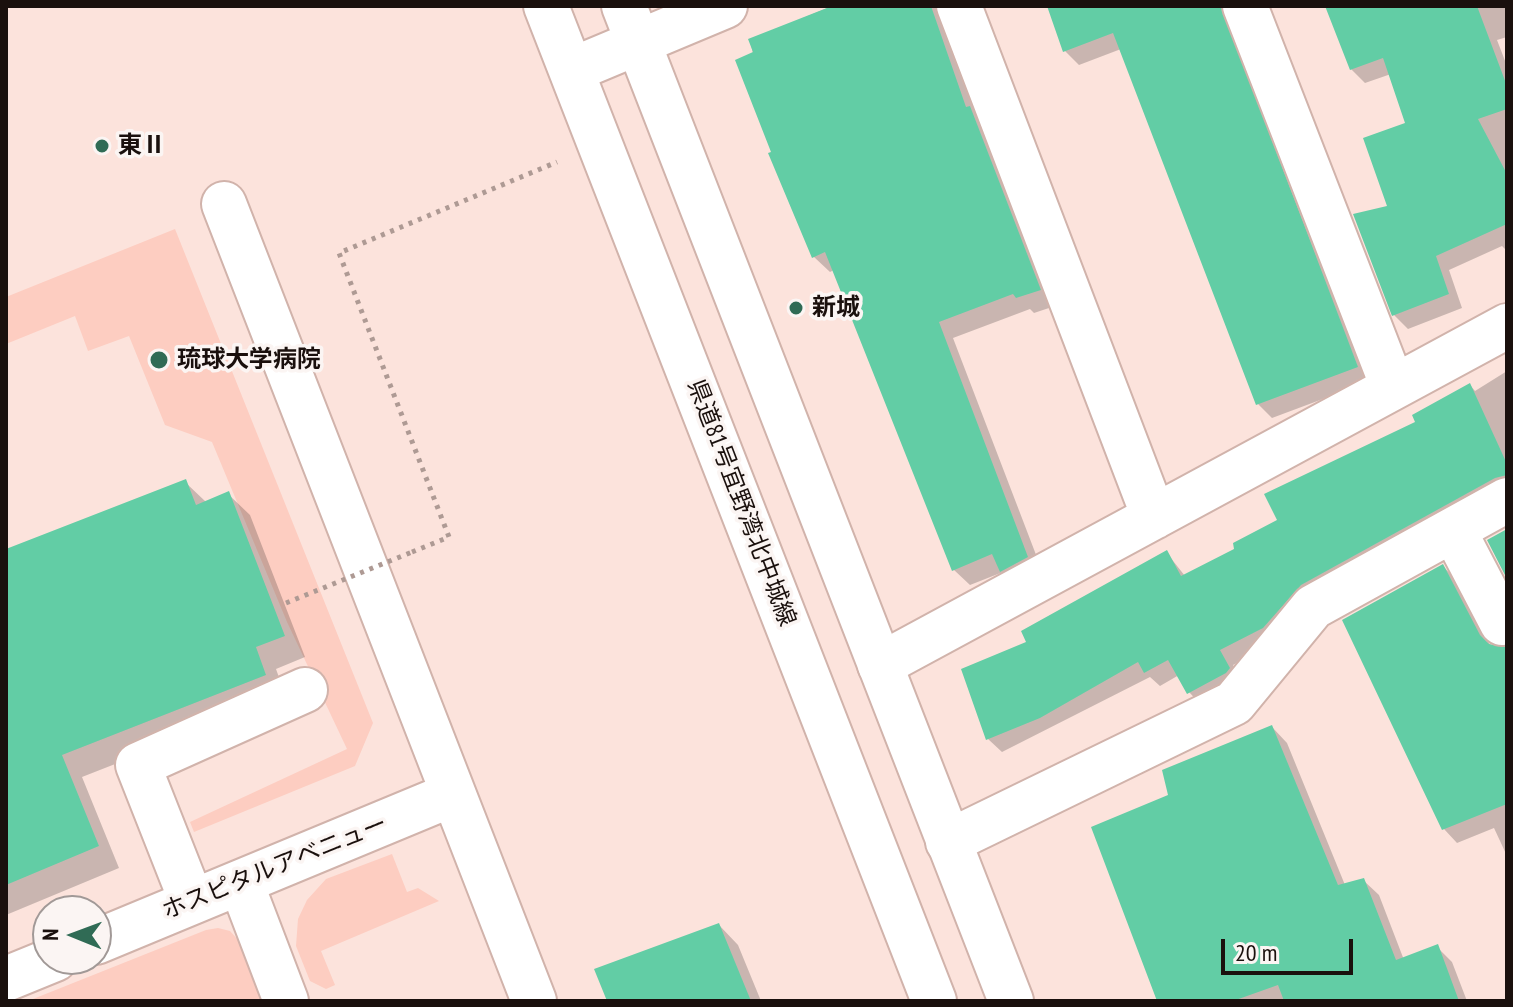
<!DOCTYPE html>
<meta charset="utf-8">
<style>
body{margin:0}
#map{position:relative;width:1513px;height:1007px;overflow:hidden;background:#fce3dc;font-family:"PT Sans Narrow",sans-serif}
canvas{display:block}
.frame{position:absolute;inset:0;border:8px solid #1a100d;pointer-events:none}
.north{position:absolute;left:32px;top:895px;width:80px;height:80px;box-sizing:border-box;background:#fbf5f3;border:2px solid #a19997;border-radius:50%;rotate:271deg;font-size:22px;font-weight:700;line-height:32px;text-align:center;color:#1a100d}
.north::after{content:'';display:block;margin:auto;width:28px;height:36px;background:#306b55;clip-path:polygon(50% 0,100% 100%,50% 72%,0 100%)}
.scale{position:absolute;left:1221px;top:939px;width:132px;height:36px;box-sizing:border-box;border:4px solid #1a100d;border-top:0;padding-left:10px;font-size:24px;line-height:28px;white-space:nowrap;color:#1a100d;-webkit-text-stroke:6px #fbf5f3;paint-order:stroke}
</style>
<div id="map">
<canvas width="1513" height="1007"></canvas>
<div class="frame"></div>
<div class="north">N</div>
<div class="scale">20 m</div>
</div>
<script>
const ctx = document.querySelector('canvas').getContext('2d');
ctx.lineJoin = 'round';
function paint(path, color) { ctx.fillStyle = color; ctx.fill(path, 'evenodd'); }
const shape = rows => new Path2D(rows.map(r => 'M' + r).join(''));
function stroke(path, color, width, dash) { ctx.strokeStyle = color; ctx.lineWidth = width; ctx.lineCap = dash ? 'butt' : 'round'; ctx.setLineDash(dash || []); ctx.stroke(path); }
function drawText(font, color, halo, rows, align = 'center') {
  ctx.font = font + ' "PT Sans Narrow","Noto Sans JP",sans-serif'; ctx.lineWidth = 7; ctx.setLineDash([]); ctx.textBaseline = 'middle'; ctx.strokeStyle = halo; ctx.fillStyle = color; for (const [text, x, y, turn = 0] of rows) {
    ctx.save(); ctx.translate(x, y); ctx.rotate((+turn || 0) * Math.PI / 180); ctx.textAlign = isNaN(turn) ? turn : align; if (halo) ctx.strokeText(text, 0, 0); ctx.fillText(text, 0, 0); ctx.restore();
  }
}
const green = shape([
 [175,229,373,723,355,766,194,832,190,822,347,749,287,622,212,442,165,425,129,336,88,351,75,316,6,344,6,297],
 [392,854,407,892,418,888,439,901,321,951,335,985,326,989,310,981,296,946,298,919,307,900,326,879],
 [218,928,230,931,241,943,263,1001,28,1001,206,930]
]);
const shadow = shape([
 [832,6,954,6,1055,306,1034,313,1030,309,953,338,1043,573,1017,586,1003,572,970,585,954,570,834,270,830,272,814,257,774,153,750,40],
 [1050,6,1236,6,1371,381,1272,418,1258,404,1121,49,1079,65,1065,51],
 [1327,6,1507,6,1507,37,1497,40,1507,66,1507,251,1502,246,1449,270,1462,308,1408,329,1394,315,1389,208,1408,124,1391,74,1365,83,1351,69],
 [1507,371,1507,493,1277,642,1233,665,1243,683,1202,706,1189,692,1179,675,1160,686,1150,677,1002,752,988,739,1029,643,1166,552,1185,576,1236,550,1470,385,1475,391],
 [185,482,206,502,228,494,250,515,305,657,276,669,286,697,82,777,119,868,6,915,6,551],
 [1443,566,1456,580,1491,647,1507,648,1507,856,1494,828,1457,843,1444,829],
 [1272,727,1287,743,1345,885,1363,880,1379,895,1404,960,1437,947,1452,962,1467,1001,1160,1001,1170,796],
 [719,925,738,945,761,1001,609,1001]
]);
const building = shape([
 [832,6,931,6,966,107,970,106,1041,290,1016,298,1013,294,939,322,1028,557,1000,572,992,554,952,571,825,252,812,258,768,153,771,152,735,60,753,52,748,39],
 [1047,6,1221,6,1358,367,1256,405,1113,33,1063,52],
 [1325,6,1477,6,1507,86,1507,109,1478,119,1507,174,1507,224,1436,256,1449,294,1392,316,1353,214,1387,206,1363,138,1405,123,1383,58,1350,70],
 [1470,383,1507,464,1507,475,1495,478,1301,585,1263,628,1220,650,1230,668,1226,673,1187,694,1168,660,1144,673,1138,662,1040,718,986,740,961,669,1026,642,1021,631,1167,550,1181,576,1234,549,1233,543,1277,520,1264,494,1415,422,1412,415],
 [186,479,196,505,229,491,285,636,256,647,266,675,62,755,99,846,6,885,6,549],
 [1507,529,1507,579,1487,540],
 [1443,564,1480,635,1489,644,1507,647,1507,804,1442,830,1342,620],
 [1272,725,1338,885,1364,878,1396,960,1438,944,1459,1001,1284,1001,1278,985,1233,1001,1157,1001,1091,827,1168,795,1162,770],
 [719,923,751,1001,607,1001,594,969]
]);
const path = shape([
 [412,552,449,537,339,253,557,162]
]);
const minor = shape([
 [959,6,1154,517],
 [1245,6,1393,387],
 [572,70,725,6],
 [224,204,534,1001],
 [1454,531,1502,623],
 [880,665,1507,326],
 [948,842,1234,703,1313,607,1507,500],
 [241,883,286,1001],
 [192,902,138,765,305,690],
 [96,942,453,794],
 [6,979,55,959]
]);
const major = shape([
 [546,6,934,1001],
 [624,6,1011,1001]
]);
const pathBridge = shape([
 [286,603,412,552]
]);
const markers = [
 [102,146,8,"#306b55"],
 [796,308,8,"#306b55"],
 [159,360,10,"#306b55"]
];
const poiNames = [
 ["東Ⅱ",118,146],
 ["新城",812,308],
 ["琉球大学病院",177,360]
];
const streetNames = [
 ["県道81号宜野湾北中城線",741,503,69],
 ["ホスピタルアベニュー",275,868,-22]
];
paint(green, '#fdcdc1');
paint(shadow, '#0003');
paint(building, '#62cda5');
stroke(minor, '#d1b3ab', 48);
stroke(major, '#d1b3ab', 48);
stroke(path, '#ae9a94', 5, [4, 6]);
stroke(minor, '#fff', 44);
stroke(major, '#fff', 44);
stroke(pathBridge, '#ae9a94', 5, [4, 6]);
for (const [x, y, r, color] of markers) { const dot = new Path2D(); dot.arc(x, y, r, 0, 2 * Math.PI); ctx.fillStyle = color; ctx.fill(dot); stroke(dot, '#fbf5f3', 3); }
drawText('bold 24px', '#1a100d', '#fbf5f3', poiNames, 'left');
drawText('24px', '#1a100d', '#fbf5f3', streetNames);
</script>
